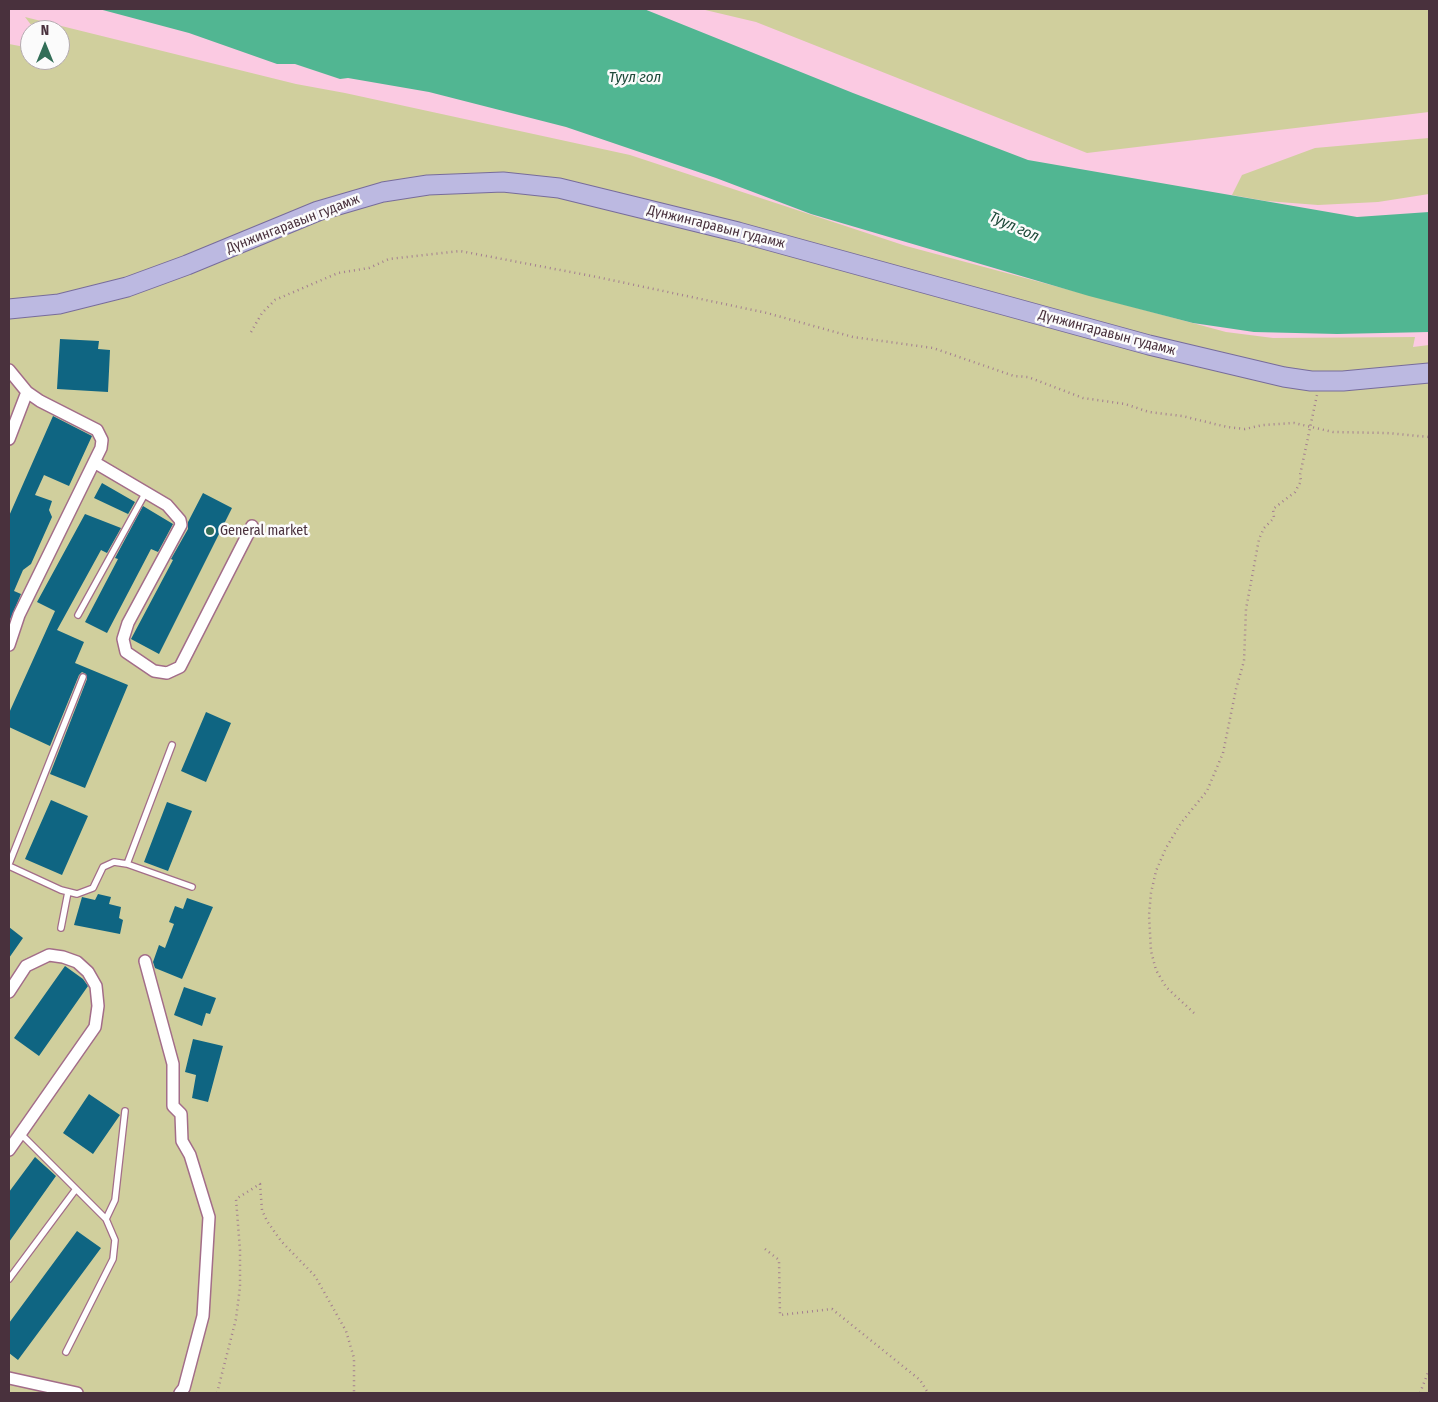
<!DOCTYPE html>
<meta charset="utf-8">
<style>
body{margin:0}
#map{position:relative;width:1438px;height:1402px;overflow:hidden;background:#fbcae2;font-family:"Fira Sans Condensed",sans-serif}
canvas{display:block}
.frame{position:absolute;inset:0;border:10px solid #49313d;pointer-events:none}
.north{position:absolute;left:20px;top:20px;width:50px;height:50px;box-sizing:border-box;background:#fbfbfb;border:1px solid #b4aaaf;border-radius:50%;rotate:0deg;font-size:14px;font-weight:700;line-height:20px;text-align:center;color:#49313d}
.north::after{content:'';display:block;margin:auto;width:18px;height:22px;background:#326e58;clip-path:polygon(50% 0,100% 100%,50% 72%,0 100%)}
</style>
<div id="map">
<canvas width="1438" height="1402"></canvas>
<div class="frame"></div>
<div class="north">N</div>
</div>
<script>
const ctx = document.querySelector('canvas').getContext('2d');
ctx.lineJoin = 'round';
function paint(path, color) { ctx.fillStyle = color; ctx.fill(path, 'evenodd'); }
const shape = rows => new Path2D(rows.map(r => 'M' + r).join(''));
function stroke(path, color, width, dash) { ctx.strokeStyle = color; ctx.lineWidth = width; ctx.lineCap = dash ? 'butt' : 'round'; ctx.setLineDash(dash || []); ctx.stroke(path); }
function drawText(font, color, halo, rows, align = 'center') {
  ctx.font = font + ' "Fira Sans Condensed",sans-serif'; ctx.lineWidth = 5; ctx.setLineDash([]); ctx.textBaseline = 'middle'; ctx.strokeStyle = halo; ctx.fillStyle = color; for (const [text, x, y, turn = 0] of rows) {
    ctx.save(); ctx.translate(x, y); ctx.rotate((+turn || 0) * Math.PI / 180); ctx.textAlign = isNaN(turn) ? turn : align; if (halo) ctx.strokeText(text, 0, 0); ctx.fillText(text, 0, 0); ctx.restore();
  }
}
const green = shape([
 [701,9,1428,9,1429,112,1087,153,756,22],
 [25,17,296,84,345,93,630,155,906,246,1226,332,1273,338,1415,337,1413,347,1429,345,1429,1393,9,1393,9,44,30,48,30,60,60,60,60,30,35,30],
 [1429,138,1429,194,1378,202,1318,205,1266,201,1232,195,1242,175,1315,148]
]);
const water = shape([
 [99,9,644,9,853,93,1028,160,1357,217,1429,212,1429,332,1337,334,1254,332,1193,323,1089,296,811,214,716,178,566,127,429,92,348,78,340,79,295,64,277,64,189,33]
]);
const building = shape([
 [60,339,99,341,98,349,110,350,108,392,57,389],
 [53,416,92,436,69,486,44,475,35,495,52,501,49,510,52,517,31,564,23,570,14,591,21,594,9,622,9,516],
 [102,483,135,502,127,516,128,514,94,498],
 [203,493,232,508,159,654,131,639,173,560,171,559,188,529,188,522],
 [143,506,173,524,158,552,151,549,107,633,85,622,118,559,115,558],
 [85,514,121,528,107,553,101,550,57,630,84,642,75,663,128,685,85,788,50,774,87,679,86,674,82,672,79,675,50,746,9,727,9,713,55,611,37,602],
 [206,712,231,723,206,782,181,771],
 [51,800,88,816,62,875,25,859],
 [167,802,192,811,168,871,144,862],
 [98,894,111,897,109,904,121,907,119,918,123,920,120,934,74,925,82,897,95,900],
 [187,898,213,907,182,979,155,968,153,962,159,945,165,948,174,924,169,922,175,906,183,909],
 [9,927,23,938,9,958],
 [65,966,83,979,88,986,39,1056,14,1038],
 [184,987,216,998,210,1014,206,1013,202,1026,174,1015],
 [193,1039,223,1046,208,1102,192,1098,196,1075,185,1072],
 [89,1094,120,1115,93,1154,63,1133],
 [35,1157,56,1176,9,1242,9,1192],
 [77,1231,101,1248,18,1360,9,1353,9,1323]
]);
const path = shape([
 [251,332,262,313,275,300,338,273,369,268,389,259,460,251,597,277,767,313,853,337,933,348,1014,376,1028,377,1083,398,1125,404,1149,412,1182,416,1227,427,1245,429,1263,425,1294,423,1333,432,1387,433,1429,437],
 [1194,1013,1166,987,1156,970,1151,951,1149,915,1151,893,1156,871,1166,848,1181,823,1207,791,1223,753,1236,689,1244,661,1246,609,1259,539,1264,528,1274,518,1273,509,1295,492,1301,481,1300,475,1317,395],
 [765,1249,779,1260,780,1315,832,1309,920,1380,928,1393],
 [217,1393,236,1319,240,1287,240,1250,236,1199,260,1184,262,1210,267,1221,281,1241,315,1276,346,1331,354,1358,354,1393],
 [1420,1393,1429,1370]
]);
const service = shape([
 [78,615,146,492],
 [9,864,83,677],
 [127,864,172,745],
 [9,866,61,890,77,894,93,888,103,867,114,862,127,864,192,887],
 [61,928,68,892],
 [106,1219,115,1200,125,1111],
 [9,1279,76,1189,21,1134],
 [66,1352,113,1259,115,1240,106,1219,76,1189]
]);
const minor = shape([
 [9,370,27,392,40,401,97,430,102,440,101,448,19,615,9,645],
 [9,439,27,392],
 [94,462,167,505,180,520,181,525,128,623,123,639,126,652,154,671,167,673,180,667,252,526],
 [145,961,173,1064,173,1106,181,1114,182,1141,190,1155,209,1217,203,1316,184,1388,180,1393],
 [9,992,26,966,49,955,63,957,77,962,88,972,96,986,98,1006,95,1027,9,1150],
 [9,1378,77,1393]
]);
const primary = shape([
 [9,309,59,304,127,287,187,265,318,211,383,192,428,185,503,182,559,188,738,232,1149,345,1284,377,1311,381,1343,381,1429,373]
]);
const markers = [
 [210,531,5,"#326e58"]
];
const streetNames = [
 ["Дүнжингаравын гудамж",293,224,-21],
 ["Дүнжингаравын гудамж",716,227,14],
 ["Дүнжингаравын гудамж",1107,333,15]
];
const poiNames = [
 ["General market",220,531]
];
const waterNames = [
 ["Туул гол",635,78],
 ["Туул гол",1014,227,24]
];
paint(green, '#d0cf9d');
paint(water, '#51b692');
paint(building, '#0f6582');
stroke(service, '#a36d89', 8);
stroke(minor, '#a36d89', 14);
stroke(primary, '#776c9b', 21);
stroke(path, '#a37e90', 2.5, [1, 4]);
stroke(service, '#fff', 5.5);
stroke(minor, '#fff', 11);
stroke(primary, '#bcb9e1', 19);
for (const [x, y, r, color] of markers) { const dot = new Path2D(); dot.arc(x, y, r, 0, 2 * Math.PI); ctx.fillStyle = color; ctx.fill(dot); stroke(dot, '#fbfbfb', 2); }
drawText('14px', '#49313d', '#fbfbfb', streetNames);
drawText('14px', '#49313d', '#fbfbfb', poiNames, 'left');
drawText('italic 15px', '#1d4939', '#fbfbfb', waterNames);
</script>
